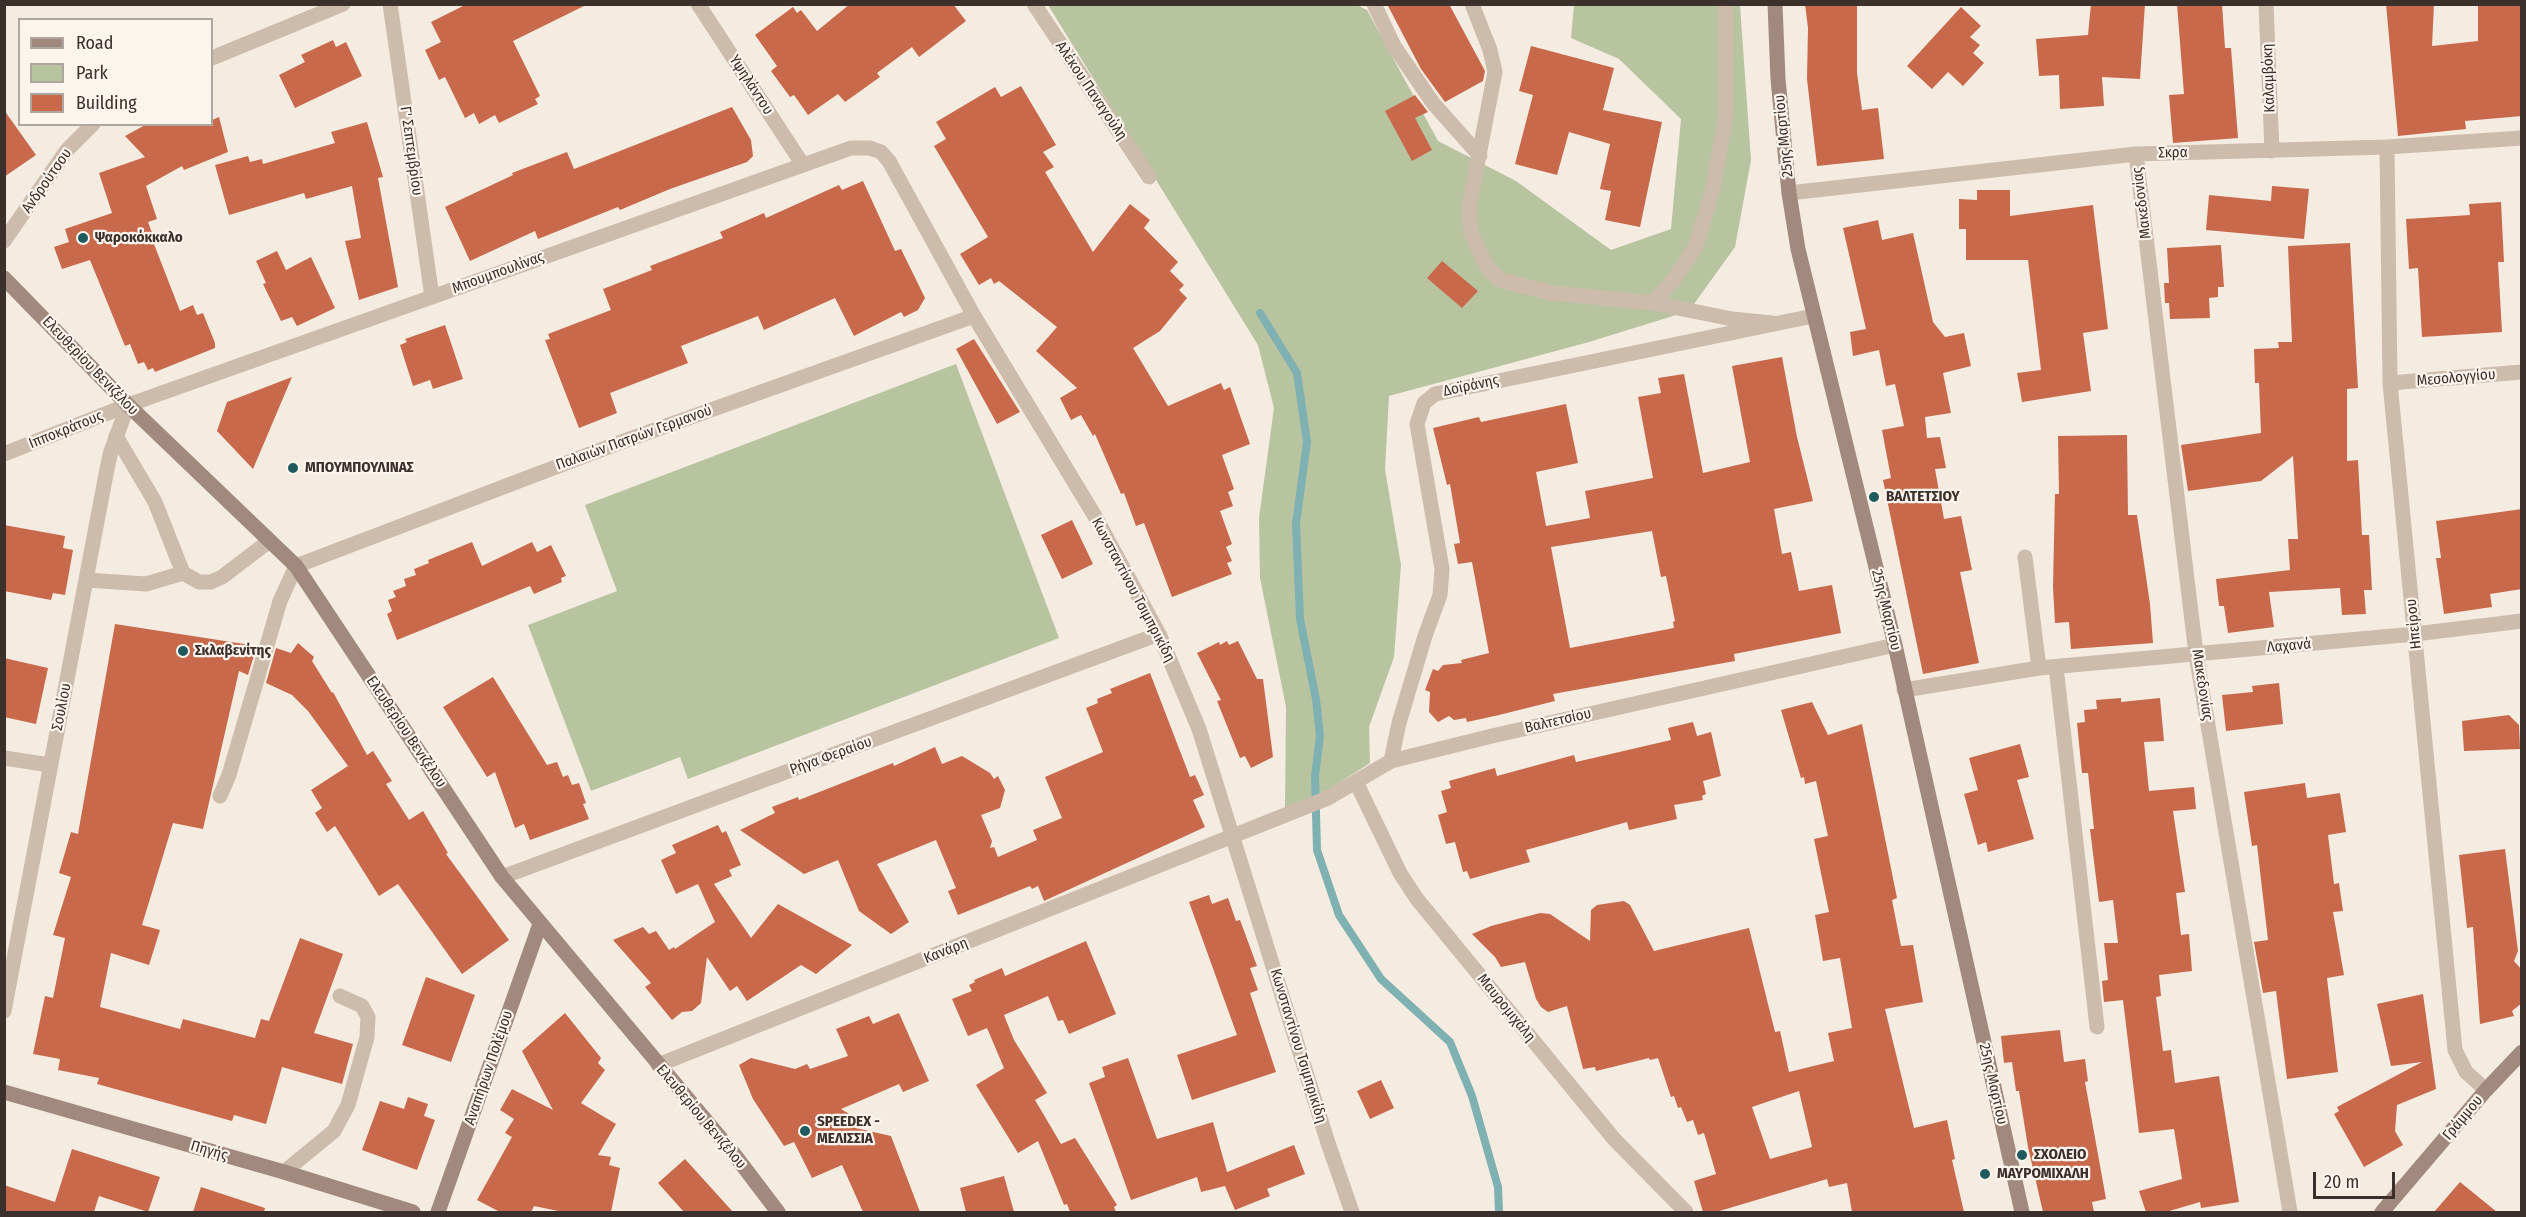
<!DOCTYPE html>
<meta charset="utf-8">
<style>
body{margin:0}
#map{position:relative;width:2526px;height:1217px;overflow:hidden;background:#f4ebe1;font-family:"Fira Sans Condensed",sans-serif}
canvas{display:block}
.frame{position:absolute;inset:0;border:6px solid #3b302b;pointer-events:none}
.legend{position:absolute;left:18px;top:18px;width:195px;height:108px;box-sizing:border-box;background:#fbf5ee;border:2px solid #aea6a0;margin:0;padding:8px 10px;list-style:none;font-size:18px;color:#3b302b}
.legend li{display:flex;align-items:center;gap:12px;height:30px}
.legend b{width:30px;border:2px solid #aea6a0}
.scale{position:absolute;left:2313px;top:1172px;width:82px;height:27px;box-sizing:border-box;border:3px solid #3b302b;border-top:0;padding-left:8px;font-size:18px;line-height:21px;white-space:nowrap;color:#3b302b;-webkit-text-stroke:4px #fbf5ee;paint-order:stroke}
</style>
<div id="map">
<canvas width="2526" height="1217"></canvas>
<div class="frame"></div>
<ul class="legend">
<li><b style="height:8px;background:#a18a7d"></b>Road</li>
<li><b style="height:16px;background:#b8c4a0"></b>Park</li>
<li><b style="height:16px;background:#c8694b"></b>Building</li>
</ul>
<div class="scale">20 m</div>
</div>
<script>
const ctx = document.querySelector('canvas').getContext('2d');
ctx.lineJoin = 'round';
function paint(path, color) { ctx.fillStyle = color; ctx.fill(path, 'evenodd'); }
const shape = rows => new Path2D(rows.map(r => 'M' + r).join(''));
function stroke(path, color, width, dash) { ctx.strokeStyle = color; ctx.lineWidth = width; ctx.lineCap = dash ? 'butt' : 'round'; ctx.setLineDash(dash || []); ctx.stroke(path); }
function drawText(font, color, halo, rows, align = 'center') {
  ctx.font = font + ' "Fira Sans Condensed",sans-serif'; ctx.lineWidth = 4.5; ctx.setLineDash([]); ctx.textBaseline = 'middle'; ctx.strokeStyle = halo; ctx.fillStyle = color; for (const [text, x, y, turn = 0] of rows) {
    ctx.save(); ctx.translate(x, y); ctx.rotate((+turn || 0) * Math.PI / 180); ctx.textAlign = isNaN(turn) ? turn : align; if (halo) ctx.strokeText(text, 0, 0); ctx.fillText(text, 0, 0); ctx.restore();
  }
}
const green = shape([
 [1048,5,1357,5,1367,10,1438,141,1516,181,1611,250,1671,229,1681,119,1619,59,1571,38,1574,5,1740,5,1751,160,1735,247,1689,311,1589,342,1389,396,1385,469,1401,565,1394,657,1369,727,1370,763,1328,790,1285,808,1286,707,1260,578,1259,518,1274,408,1258,345],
 [956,364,1059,638,688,779,680,757,591,791,528,625,617,591,585,505]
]);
const stream = shape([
 [1260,313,1297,373,1307,442,1296,524,1300,619,1316,699,1320,736,1315,776,1317,850,1339,915,1381,979,1450,1042,1472,1096,1498,1187,1499,1212]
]);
const building = shape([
 [467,4,588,4,513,41,540,96,535,99,538,104,499,123,495,115,479,124,474,113,465,118,445,77,439,80,425,50,441,42,431,22],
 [850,4,953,4,966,21,919,57,912,47,877,73,880,77,845,102,838,94,808,115,794,95,790,97,771,71,777,66,755,35,793,7,797,13,801,10,817,31],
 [1387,4,1449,4,1485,71,1483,81,1445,102,1421,69],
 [1805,4,1857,4,1857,73,1862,110,1878,108,1884,159,1817,166,1807,79,1808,28],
 [2091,4,2145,4,2140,79,2102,77,2104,106,2060,109,2059,75,2039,76,2036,39,2088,35],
 [2177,4,2222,4,2225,48,2231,48,2238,138,2173,143,2169,95,2184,94],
 [2386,4,2434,4,2432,46,2478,41,2478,4,2522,4,2522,116,2465,121,2466,129,2398,136],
 [1961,7,1981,26,1970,37,1980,45,1973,53,1984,63,1963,86,1948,72,1932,89,1907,66],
 [333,40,336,47,346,42,362,76,295,108,279,75,305,62,301,55],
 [1531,46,1614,68,1603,110,1662,122,1640,227,1605,220,1611,191,1600,189,1610,144,1569,132,1557,175,1515,164,1533,95,1519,91],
 [1021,86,1056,145,1043,152,1054,167,1045,172,1093,252,1130,204,1150,220,1144,228,1178,262,1170,271,1184,285,1179,290,1187,298,1160,331,1133,348,1168,406,1221,383,1224,390,1230,387,1250,444,1222,455,1234,489,1228,492,1233,506,1220,511,1232,544,1226,547,1232,561,1227,563,1232,574,1172,597,1144,523,1136,526,1124,493,1121,494,1095,434,1093,436,1081,415,1071,420,1060,398,1077,388,1036,351,1057,327,999,281,994,284,991,278,979,285,960,254,988,237,934,146,946,139,936,122,995,87,1001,97],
 [1415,95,1428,112,1415,118,1432,150,1412,161,1385,111],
 [732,107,751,140,753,156,747,162,670,189,620,210,618,207,538,239,535,231,470,261,445,207,513,175,512,173,567,152,574,169],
 [4,110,36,155,4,177],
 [219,117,228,152,184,170,182,166,146,186,157,219,148,222,154,238,152,239,180,311,193,305,197,315,203,313,215,343,215,348,155,372,153,368,148,370,144,362,138,364,130,344,125,346,90,260,62,269,54,247,69,242,65,229,112,213,99,173,145,157,125,136,147,124,212,124,212,120],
 [367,122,383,177,378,178,398,287,359,300,345,241,361,238,352,186,306,199,304,193,229,215,215,165,248,156,250,162,262,159,263,164,335,143,331,132],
 [863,181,895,251,901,249,925,298,918,310,904,317,901,312,854,336,835,298,764,330,758,316,681,346,688,363,610,393,617,413,579,428,545,340,550,339,548,334,611,310,603,289,652,270,650,266,723,238,720,232,764,213,766,218,839,185,842,190],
 [2272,186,2309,189,2304,239,2206,230,2209,195,2271,201],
 [1977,190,2010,190,2010,216,2093,205,2108,329,2083,333,2091,391,2022,402,2017,373,2041,370,2028,260,1966,260,1966,229,1959,229,1959,199,1977,200],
 [2501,202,2504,262,2498,262,2502,332,2422,337,2418,268,2409,269,2406,219,2470,215,2469,204],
 [1878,220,1882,240,1913,233,1933,322,1945,337,1964,333,1971,366,1943,373,1951,413,1925,417,1927,438,1940,437,1946,468,1935,469,1944,519,1961,516,1972,570,1960,572,1979,663,1923,674,1883,480,1891,478,1882,430,1904,426,1895,384,1886,386,1879,350,1853,356,1850,332,1866,329,1843,228],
 [2350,243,2358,388,2347,389,2347,461,2358,460,2362,535,2369,535,2372,590,2364,590,2366,614,2342,615,2340,588,2269,592,2274,627,2228,633,2224,606,2219,606,2216,579,2290,570,2288,539,2298,539,2293,456,2261,481,2188,491,2181,445,2261,433,2259,383,2255,383,2254,349,2279,348,2278,342,2292,342,2288,246],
 [2221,245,2224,287,2218,287,2218,297,2209,298,2210,318,2170,319,2169,303,2165,303,2164,283,2169,283,2167,248],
 [277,251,286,270,311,257,335,308,297,326,292,317,281,321,263,284,266,283,256,261],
 [1442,261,1478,291,1462,308,1427,278],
 [445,325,463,379,433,389,430,380,413,386,400,345,407,342,405,339],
 [974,339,1020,412,997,424,956,349],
 [1782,357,1797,437,1813,501,1774,509,1782,554,1791,552,1799,591,1832,585,1841,633,1734,654,1735,661,1553,694,1555,701,1499,715,1467,722,1466,718,1454,720,1449,716,1438,722,1429,712,1430,692,1425,690,1433,669,1438,671,1443,665,1462,663,1461,660,1489,653,1472,562,1458,564,1454,544,1460,543,1450,484,1447,485,1433,428,1479,417,1481,422,1566,404,1578,463,1536,472,1546,526,1590,518,1585,491,1653,478,1638,397,1661,393,1658,378,1684,374,1703,473,1750,462,1732,366],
 [1652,531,1661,577,1666,576,1675,621,1673,622,1674,628,1570,648,1551,547],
 [292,377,253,469,217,431,227,402],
 [2127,435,2128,515,2137,515,2150,604,2153,643,2071,649,2069,622,2055,623,2053,587,2055,494,2059,494,2058,436],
 [2522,509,2522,589,2490,594,2492,607,2444,614,2436,558,2441,558,2436,521],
 [1072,520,1093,564,1062,579,1041,535],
 [4,525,65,536,63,548,73,550,65,595,53,593,51,600,4,591],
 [472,542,482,566,532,542,537,552,551,545,566,576,561,578,562,582,534,594,530,586,397,640,387,614,392,611,388,600,396,597,393,591,406,586,404,579,416,575,414,569,429,563,428,560],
 [115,624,257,646,248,675,239,671,203,829,173,823,142,925,160,930,149,965,111,953,100,1007,180,1029,183,1019,255,1038,261,1019,269,1021,300,938,343,954,314,1033,353,1044,342,1084,282,1067,266,1124,234,1115,232,1121,97,1084,99,1078,58,1070,60,1059,33,1054,45,996,53,998,65,938,53,935,71,877,59,873,71,832,78,834],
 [1227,641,1229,645,1238,641,1257,679,1263,679,1273,757,1251,768,1245,756,1240,758,1217,701,1221,700,1197,653,1219,642,1220,645],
 [298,643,314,657,312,661,332,693,333,692,367,755,373,751,392,781,386,784,409,820,423,811,448,853,446,854,509,940,462,974,398,884,379,896,335,826,327,832,315,813,322,808,311,790,348,766,308,711,292,695,266,683,276,648,291,653],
 [4,658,48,668,36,724,4,717],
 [1150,673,1190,777,1195,775,1204,795,1193,800,1205,827,1044,901,1038,886,1032,889,1030,886,958,915,948,891,956,888,936,840,877,864,909,922,891,934,859,911,838,860,804,874,740,830,775,813,772,807,798,797,799,800,893,763,894,766,935,747,942,764,962,756,990,773,994,779,998,776,1005,790,1000,808,981,815,992,841,990,848,994,847,998,857,1037,840,1033,830,1062,818,1045,777,1103,752,1086,708,1098,703,1097,699,1112,693,1110,689],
 [493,677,547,765,557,762,563,777,568,775,572,785,579,783,586,803,583,804,589,819,530,840,524,824,515,828,495,772,487,777,443,707],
 [2279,683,2283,724,2226,731,2222,695,2253,692,2252,686],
 [2121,698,2121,702,2160,698,2164,741,2144,742,2149,791,2194,787,2196,809,2173,811,2185,892,2176,893,2181,935,2189,934,2192,971,2159,975,2161,996,2156,997,2163,1051,2171,1050,2175,1083,2219,1076,2239,1202,2201,1208,2200,1202,2166,1212,2146,1212,2139,1191,2182,1179,2174,1129,2139,1133,2123,1000,2104,1002,2102,981,2108,980,2104,943,2118,943,2113,900,2099,902,2090,829,2094,829,2088,773,2082,773,2077,723,2085,722,2084,710,2097,709,2096,700],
 [1812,702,1828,735,1862,724,1897,898,1892,900,1901,946,1913,945,1923,1002,1885,1009,1914,1128,1947,1120,1955,1159,1952,1160,1964,1212,1852,1212,1847,1183,1829,1187,1827,1179,1716,1212,1703,1212,1694,1181,1716,1174,1704,1133,1698,1135,1693,1120,1687,1122,1681,1107,1678,1108,1674,1096,1671,1097,1658,1058,1650,1060,1649,1058,1596,1071,1595,1067,1583,1069,1567,1006,1548,1012,1541,1007,1536,999,1525,962,1501,967,1495,957,1472,934,1491,926,1540,913,1550,914,1590,941,1591,910,1597,905,1624,901,1630,905,1654,951,1749,928,1775,1032,1780,1031,1789,1072,1834,1061,1828,1033,1852,1028,1840,958,1823,961,1815,915,1829,912,1814,839,1828,836,1816,781,1805,784,1804,777,1801,778,1781,710],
 [1799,1091,1812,1147,1770,1159,1752,1107],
 [2509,715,2519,725,2520,749,2464,751,2462,721],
 [1693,722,1697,736,1711,732,1721,776,1703,781,1706,794,1702,796,1703,800,1674,805,1677,819,1629,830,1627,822,1526,850,1530,862,1470,879,1467,871,1463,872,1455,842,1446,844,1438,815,1447,812,1441,791,1451,788,1449,781,1495,768,1497,776,1574,755,1576,762,1671,740,1668,728],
 [2020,744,2029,777,2017,780,2034,839,1988,852,1986,842,1978,845,1964,794,1978,790,1969,758],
 [2305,783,2307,798,2340,793,2346,832,2328,835,2334,884,2339,883,2343,911,2333,912,2344,975,2327,978,2338,1072,2287,1079,2276,991,2263,993,2254,942,2268,940,2257,845,2252,846,2244,792],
 [718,825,722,833,726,831,741,865,729,870,732,876,714,884,751,938,778,904,852,945,816,974,801,965,747,1001,737,986,730,991,707,957,701,1003,692,1011,682,1012,672,1020,645,987,651,983,613,940,643,927,649,934,656,931,669,950,674,947,675,949,715,922,698,884,676,894,661,860,676,853,672,845],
 [2505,849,2518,951,2514,961,2522,970,2522,1003,2512,1011,2514,1016,2480,1024,2473,927,2467,928,2459,855],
 [1209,895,1212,904,1228,898,1236,921,1240,920,1257,966,1250,968,1258,990,1250,993,1276,1072,1192,1100,1177,1055,1237,1035,1189,902],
 [1086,941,1116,1014,1069,1034,1063,1020,1058,1021,1048,996,1004,1015,1014,1040,1047,1093,1035,1100,1061,1144,1075,1138,1117,1205,1114,1207,1116,1212,1070,1212,1067,1204,1064,1205,1038,1141,1018,1153,976,1085,1004,1068,987,1028,968,1036,952,999,972,991,969,985,975,982,974,980,1002,968,1005,976],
 [426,977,475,995,451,1062,402,1045],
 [2423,994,2436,1089,2397,1105,2395,1131,2403,1145,2364,1167,2334,1114,2339,1111,2337,1107,2422,1062,2391,1066,2377,1004],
 [565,1013,601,1058,598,1063,605,1070,581,1103,616,1124,598,1155,611,1157,609,1165,620,1168,611,1212,563,1212,534,1206,531,1212,500,1212,477,1200,512,1137,505,1133,514,1119,500,1110,512,1089,553,1110,522,1051],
 [899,1013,929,1081,903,1092,899,1084,841,1109,851,1115,834,1123,891,1136,920,1212,863,1212,842,1165,812,1178,794,1142,784,1146,753,1099,739,1065,751,1058,795,1069,807,1064,810,1069,848,1056,836,1029,869,1016,873,1024],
 [2060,1030,2064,1062,2085,1059,2088,1081,2085,1082,2106,1199,2092,1202,2094,1212,2043,1212,2028,1147,2019,1091,2016,1091,2012,1062,2004,1063,2001,1036],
 [1128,1058,1157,1139,1213,1122,1227,1172,1294,1145,1305,1174,1267,1189,1270,1196,1235,1210,1225,1186,1201,1192,1197,1177,1131,1200,1089,1083,1105,1077,1102,1067],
 [1381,1080,1394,1108,1370,1119,1357,1091],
 [408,1097,428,1104,424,1116,435,1120,417,1170,362,1150,380,1101,404,1109],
 [72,1149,160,1177,148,1212,99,1196,94,1212,4,1212,4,1185,55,1202],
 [685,1159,733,1212,684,1212,658,1183],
 [1004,1176,1014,1212,966,1212,960,1188],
 [2460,1182,2497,1212,2434,1212],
 [201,1187,265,1208,264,1212,193,1212]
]);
const lane = shape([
 [1374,4,1394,46,1433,103,1480,156],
 [1472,4,1490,50,1495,72,1469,207,1471,233,1485,264,1500,280,1552,293,1653,303,1732,319,1772,323],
 [1653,303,1675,278,1696,246,1713,188,1726,115,1726,4],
 [116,436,155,502,183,573,199,582,211,582,222,577,268,542],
 [2025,557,2039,668],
 [87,580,146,584,183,573],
 [2056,667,2097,1027],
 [220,796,229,775,280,601,296,566],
 [284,1172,334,1131,348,1105,367,1037,368,1017,362,1006,340,996]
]);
const street = shape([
 [390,4,432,297],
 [698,4,803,165],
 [1034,4,1149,177],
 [2266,4,2272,151],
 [212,58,343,4],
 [2387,147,2390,383,2455,1050,2466,1072,2486,1090],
 [2136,154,2196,654,2290,1212],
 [1789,193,2136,154,2387,147,2522,138],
 [4,241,67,150,93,124],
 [2390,383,2522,372],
 [4,454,128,405,851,148,870,148,881,152,889,161,974,316,1096,518,1159,634,1199,729,1328,1143,1352,1212],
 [296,566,624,441,974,316],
 [1904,690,2039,668,2415,634,2522,621],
 [4,758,50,765],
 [1391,761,1399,723,1425,636,1440,595,1442,569,1417,424,1424,403,1435,394,1813,316],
 [1356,782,1400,873,1417,899,1614,1139,1686,1212],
 [502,877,1159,634],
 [4,1011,107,469,111,451,128,405],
 [658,1065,1328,798,1391,761,1492,736,1895,645]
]);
const secondary = shape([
 [1775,4,1778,79,1789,193,1798,249,1895,645,2022,1212],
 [4,278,128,405,296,566,502,877,734,1154,778,1212],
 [4,1092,284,1172,413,1212],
 [438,1212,540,924],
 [2382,1212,2486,1090,2522,1052]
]);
const markers = [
 [83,238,6,"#1f5a5e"],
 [293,468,6,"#1f5a5e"],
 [1874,497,6,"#1f5a5e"],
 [183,651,6,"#1f5a5e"],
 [805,1131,6,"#1f5a5e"],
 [2022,1155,6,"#1f5a5e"],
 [1985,1174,6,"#1f5a5e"]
];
const streetNames = [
 ["Καλαμβόκη",2269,78,-92],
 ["Υψηλάντου",751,85,57],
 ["Αλέκου Παναγούλη",1091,91,56],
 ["25ης Μαρτίου",1784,136,-96],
 ["Γ' Σεπτεμβρίου",411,151,82],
 ["Σκρα",2173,153,-1],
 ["Ανδρούτσου",47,181,-55],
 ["Μακεδονίας",2142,203,-97],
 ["Μπουμπουλίνας",498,273,-20],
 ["Ελευθερίου Βενιζέλου",90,366,46],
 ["Μεσολογγίου",2456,378,-5],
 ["Δοϊράνης",1471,386,-12],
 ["Ιπποκράτους",66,430,-22],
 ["Παλαιών Πατρών Γερμανού",634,438,-20],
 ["Κωνσταντίνου Τσιμπρικίδη",1133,590,62],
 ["25ης Μαρτίου",1886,610,76],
 ["Ηπείρου",2414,624,-96],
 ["Λαχανά",2289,646,-5],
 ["Μακεδονίας",2202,685,81],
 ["Σουλίου",62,707,-79],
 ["Βαλτετσίου",1558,721,-13],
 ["Ελευθερίου Βενιζέλου",406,732,56],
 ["Ρήγα Φεραίου",831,756,-20],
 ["Κανάρη",946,951,-22],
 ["Μαυρομιχάλη",1506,1008,51],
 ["Κωνσταντίνου Τσιμπρικίδη",1298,1046,73],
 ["Αναπήρων Πολέμου",489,1068,-71],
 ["25ης Μαρτίου",1993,1084,77],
 ["Ελευθερίου Βενιζέλου",701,1117,50],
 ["Γράμμου",2463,1118,-50],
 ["Πηγής",209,1151,16]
];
const poiNames = [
 ["Ψαροκόκκαλο",95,238],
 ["ΜΠΟΥΜΠΟΥΛΙΝΑΣ",305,468],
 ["ΒΑΛΤΕΤΣΙΟΥ",1886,497],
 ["Σκλαβενίτης",195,651],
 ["SPEEDEX -",817,1122],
 ["ΜΕΛΙΣΣΙΑ",817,1139],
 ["ΣΧΟΛΕΙΟ",2034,1155],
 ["ΜΑΥΡΟΜΙΧΑΛΗ",1997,1174]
];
paint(green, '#b8c4a0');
stroke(stream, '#7fb0b2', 8);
paint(building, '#c8694b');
stroke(lane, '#cdbbac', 15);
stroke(street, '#cdbbac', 15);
stroke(secondary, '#a18a7d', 15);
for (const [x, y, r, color] of markers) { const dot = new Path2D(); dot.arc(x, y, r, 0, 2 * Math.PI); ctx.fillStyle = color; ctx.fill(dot); stroke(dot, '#fbf5ee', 2); }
drawText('15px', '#3b302b', '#fbf5ee', streetNames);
drawText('bold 15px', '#3b302b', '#fbf5ee', poiNames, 'left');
</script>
